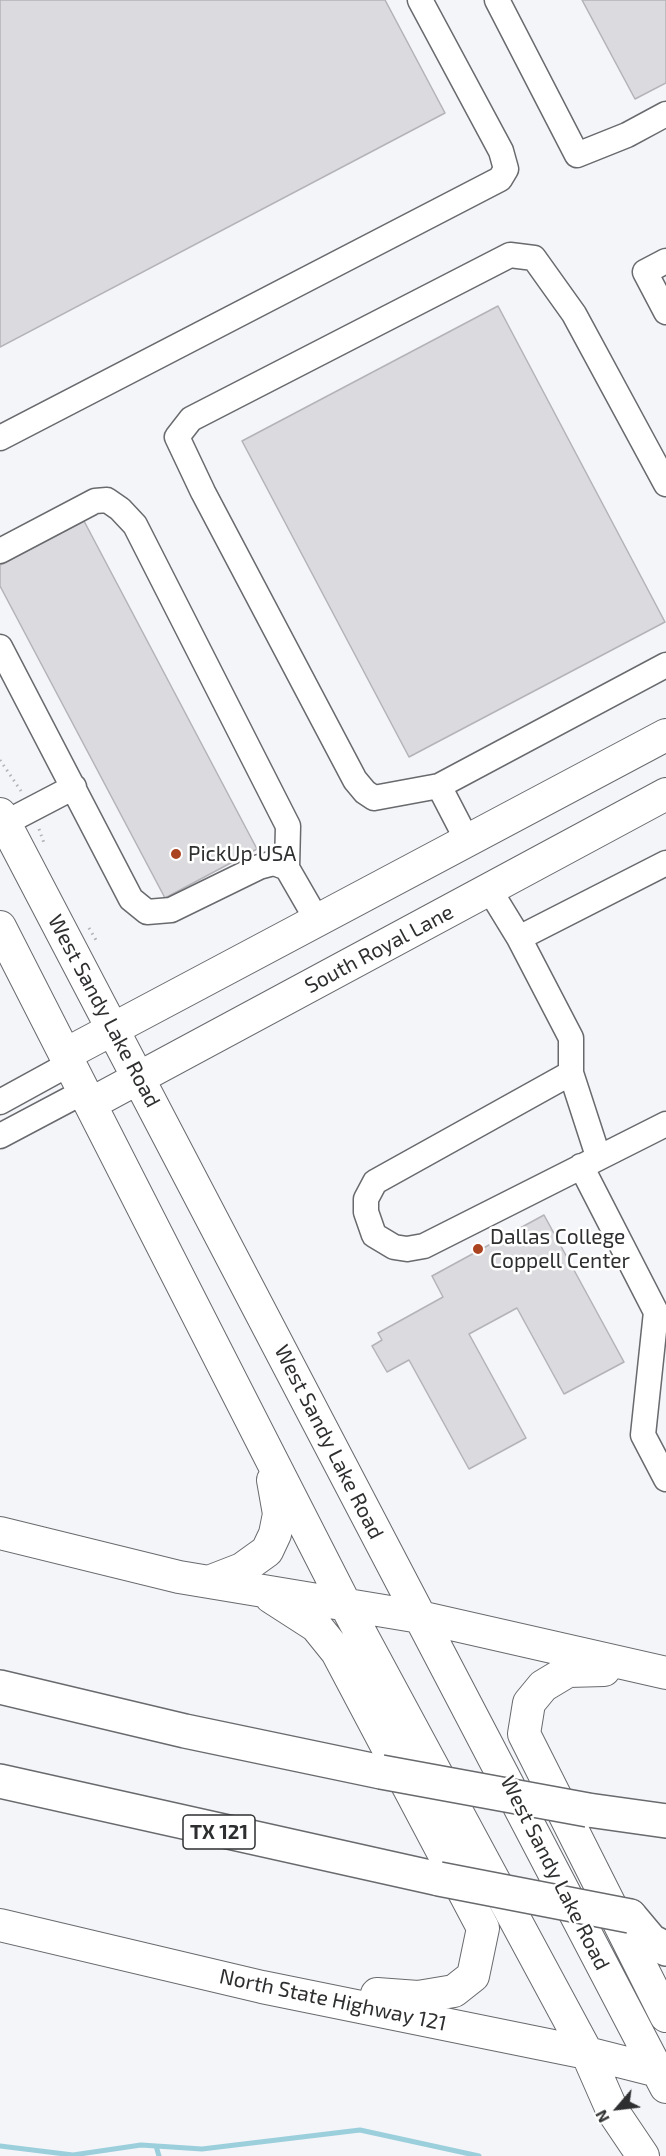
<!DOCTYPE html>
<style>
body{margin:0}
#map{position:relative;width:666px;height:2156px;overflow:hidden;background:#f3f5f9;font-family:"Exo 2",sans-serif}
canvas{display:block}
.north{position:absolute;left:588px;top:2078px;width:60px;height:60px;-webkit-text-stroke:4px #fff;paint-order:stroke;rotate:242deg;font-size:16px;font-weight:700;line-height:24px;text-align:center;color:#2e2f30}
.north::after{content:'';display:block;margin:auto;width:21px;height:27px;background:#2e2f30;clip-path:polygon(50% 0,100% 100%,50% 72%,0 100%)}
</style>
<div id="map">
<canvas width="666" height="2156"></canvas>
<div class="north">N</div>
</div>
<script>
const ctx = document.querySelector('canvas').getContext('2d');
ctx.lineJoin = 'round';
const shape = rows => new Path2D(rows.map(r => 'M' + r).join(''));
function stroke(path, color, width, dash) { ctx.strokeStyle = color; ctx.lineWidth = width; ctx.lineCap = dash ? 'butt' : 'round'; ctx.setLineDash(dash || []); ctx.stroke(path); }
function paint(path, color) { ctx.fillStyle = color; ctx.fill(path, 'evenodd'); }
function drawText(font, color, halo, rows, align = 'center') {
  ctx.font = font + ' "Exo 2",sans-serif'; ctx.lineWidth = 5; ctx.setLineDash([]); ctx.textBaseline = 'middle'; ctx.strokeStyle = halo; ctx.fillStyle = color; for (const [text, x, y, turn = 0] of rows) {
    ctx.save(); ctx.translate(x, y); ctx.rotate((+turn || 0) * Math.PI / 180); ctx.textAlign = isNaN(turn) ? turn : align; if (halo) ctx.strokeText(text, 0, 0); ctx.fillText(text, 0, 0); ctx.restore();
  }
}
const stream = shape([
 [0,2146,73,2155,141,2145,202,2149,360,2130,479,2156],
 [156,2146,159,2156]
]);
const building = shape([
 [0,0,385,0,445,113,0,347,0,0],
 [582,0,666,0,666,83,635,99,582,0],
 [498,306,665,622,409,757,242,441,498,306],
 [84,521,257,849,165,898,0,586,0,565,84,521],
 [544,1215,624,1362,564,1394,517,1308,469,1334,526,1438,469,1469,409,1360,387,1372,372,1346,382,1340,378,1333,443,1297,432,1276,544,1215]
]);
const path = shape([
 [0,760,21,791],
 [39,829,44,843],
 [89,928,96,940]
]);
const minor = shape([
 [497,0,577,155,627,135,666,114],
 [666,261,645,272,666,312],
 [0,438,500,179,506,169,501,151,420,0],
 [0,551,95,501,107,500,120,509,135,525,288,826,287,868,317,920],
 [0,647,131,899,147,912,171,910,259,867,274,863,287,868],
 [439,786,374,798,365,792,355,780,203,492,177,437,191,419,510,255,534,258,574,314,666,484],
 [5,823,74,787],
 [467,840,439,786,666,665],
 [489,889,519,938,571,1038,571,1073,598,1156],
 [519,938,666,863],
 [571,1073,375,1182,366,1199,366,1212,374,1235,394,1247,407,1249,424,1246,666,1124],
 [0,1102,71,1063],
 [0,1136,85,1091],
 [581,1166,656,1312,643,1435,666,1479]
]);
const major = shape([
 [0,814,666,2087],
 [0,927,345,1604,587,2053,612,2110,643,2156],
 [66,1054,666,735],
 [92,1103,666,794],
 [0,1533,179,1577,420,1617,666,1673],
 [211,1581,242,1569,267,1551,275,1534,279,1514,273,1480],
 [271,1597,316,1626,337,1652,483,1928,473,1976,454,1991,418,1997,377,1994],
 [604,1670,568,1671,543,1686,529,1703,524,1734,666,2016],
 [0,1925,262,1987,587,2053,666,2073]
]);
const highway = shape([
 [0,1687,185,1731,381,1772],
 [0,1781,439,1879],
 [588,1810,666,1821],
 [630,1916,651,1941,666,1949]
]);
const highwayBridge = shape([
 [381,1772,588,1810],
 [439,1879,630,1916]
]);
const markers = [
 [176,854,6,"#aa4320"],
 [478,1249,6,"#aa4320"]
];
const shields = [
 [219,1832,72]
];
const shieldNames = [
 ["TX 121",219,1832]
];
const poiNames = [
 ["PickUp USA",188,854],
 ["Dallas College",490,1237],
 ["Coppell Center",490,1261]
];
const streetNames = [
 ["South Royal Lane",379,949,-28],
 ["West Sandy Lake Road",104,1011,62],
 ["West Sandy Lake Road",329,1442,63],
 ["West Sandy Lake Road",555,1873,63],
 ["North State Highway 121",333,2000,12]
];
stroke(stream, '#9ccfdc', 5);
paint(building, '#dbdade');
stroke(building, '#b4b3b7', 1.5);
stroke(minor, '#686a6d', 27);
stroke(major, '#686a6d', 34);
stroke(highway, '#686a6d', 36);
stroke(path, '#b0b2b5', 3, [1.5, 4.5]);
stroke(minor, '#fff', 24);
stroke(major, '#fff', 32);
stroke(highway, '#fff', 33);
stroke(highwayBridge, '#686a6d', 36, []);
stroke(highwayBridge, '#fff', 33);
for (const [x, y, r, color] of markers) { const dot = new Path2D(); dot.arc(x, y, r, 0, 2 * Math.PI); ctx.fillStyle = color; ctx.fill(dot); stroke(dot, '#fff', 2); }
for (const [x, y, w] of shields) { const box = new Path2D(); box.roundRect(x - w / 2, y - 17, w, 34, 4.5); ctx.fillStyle = '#fff'; ctx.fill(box); stroke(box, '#2e2f30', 1.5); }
drawText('bold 20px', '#2e2f30', null, shieldNames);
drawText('21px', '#2e2f30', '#fff', poiNames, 'left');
drawText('21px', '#2e2f30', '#fff', streetNames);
</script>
